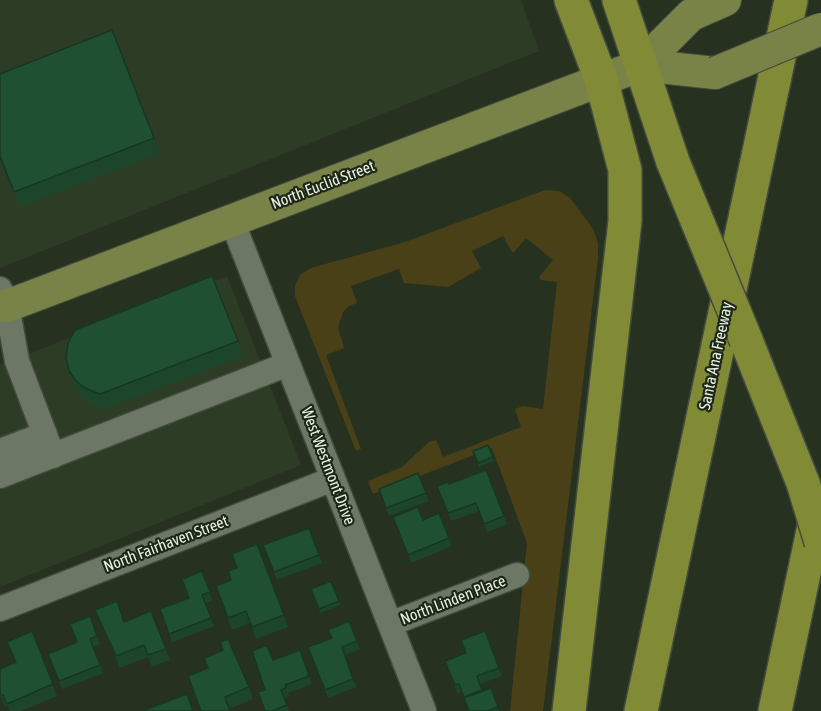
<!DOCTYPE html>
<style>
body{margin:0}
canvas{display:block;background:#263120}
</style>
<canvas width="821" height="711"></canvas>
<script>
const ctx = document.querySelector('canvas').getContext('2d');
ctx.lineJoin = 'round';
function paint(path, color) { ctx.fillStyle = color; ctx.fill(path, 'evenodd'); }
const shape = rows => new Path2D(rows.map(r => 'M' + r).join(''));
function stroke(path, color, width, dash) { ctx.strokeStyle = color; ctx.lineWidth = width; ctx.lineCap = dash ? 'butt' : 'round'; ctx.setLineDash(dash || []); ctx.stroke(path); }
function drawText(font, color, halo, rows, align = 'center') {
  ctx.font = font + ' "Asap Condensed",sans-serif'; ctx.lineWidth = 4.5; ctx.setLineDash([]); ctx.textBaseline = 'middle'; ctx.strokeStyle = halo; ctx.fillStyle = color; for (const [text, x, y, turn = 0] of rows) {
    ctx.save(); ctx.translate(x, y); ctx.rotate((+turn || 0) * Math.PI / 180); ctx.textAlign = isNaN(turn) ? turn : align; if (halo) ctx.strokeText(text, 0, 0); ctx.fillText(text, 0, 0); ctx.restore();
  }
}
const built = shape([
 [0,0,521,0,539,51,0,268],
 [227,276,301,465,0,587,0,365]
]);
const green = shape([
 [545,190,559,191,570,198,593,229,598,243,598,258,543,711,510,711,527,543,492,448,373,494,368,481,402,467,429,442,436,440,443,457,521,427,515,409,523,406,543,409,557,282,541,280,539,277,553,260,526,238,514,252,512,252,503,236,472,251,481,268,448,287,404,283,399,269,351,286,357,303,349,306,343,312,338,327,344,348,326,355,361,449,356,451,295,296,295,286,300,275,311,268,405,242]
]);
const minor = shape([
 [232,221,424,711],
 [0,289,7,306,17,361,53,456],
 [0,451,45,434],
 [0,476,288,364],
 [0,609,333,479],
 [390,624,517,575]
]);
const major = shape([
 [641,65,715,73],
 [0,306,7,306,641,65,691,15,725,0]
]);
const highway = shape([
 [619,0,673,162],
 [746,340,803,483],
 [569,711,625,221,625,170,601,79,571,0],
 [641,711,791,0],
 [775,711,818,507]
]);
const majorBridge = shape([
 [715,73,821,29]
]);
const highwayBridge = shape([
 [673,162,746,340],
 [803,483,821,542]
]);
const wall = shape([
 [112,30,160,153,20,207,0,157],
 [212,276,243,356,105,409,90,403,81,395,75,385,69,371],
 [488,445,494,461,479,467,473,451],
 [486,470,507,524,487,532,479,511,451,521,437,486,449,484],
 [418,473,429,501,389,516,379,489],
 [439,513,452,546,411,563,393,517,423,520],
 [309,528,322,563,277,580,263,545],
 [257,544,288,627,256,639,250,623,232,630,216,586,231,580,237,568],
 [202,571,212,600,205,603,214,626,172,642,160,609,189,598],
 [331,581,341,605,320,613,311,589],
 [95,610,124,622,151,611,170,660,152,667,148,657,120,668],
 [90,616,100,644,93,647,103,673,62,689,48,654,77,643],
 [349,621,360,649,345,655,356,687,328,698,308,647,331,638],
 [32,631,57,696,21,711,9,711,7,706,5,707,0,695,0,669,16,662,7,642],
 [485,631,502,676,480,684,482,691,491,688,499,711,469,711,461,692,457,693,445,661,466,653],
 [300,650,312,684,288,693,289,696,284,698,289,711,265,711,265,690,273,660],
 [204,658,249,687,253,699,229,709,207,668]
]);
const building = shape([
 [112,30,154,138,14,192,0,156,0,74,112,30],
 [212,276,238,341,100,394,85,388,76,381,69,371,66,358,68,343,75,330,212,276],
 [488,445,493,457,478,463,473,451,488,445],
 [486,470,504,516,484,524,476,503,448,513,437,486,447,482,449,484,486,470],
 [418,473,426,493,386,508,379,489,418,473],
 [418,507,423,520,439,513,449,538,408,555,393,517,418,507],
 [309,528,319,555,274,572,263,545,309,528],
 [257,544,284,615,252,627,246,611,228,618,216,586,231,580,228,571,237,568,232,554,257,544],
 [202,571,210,592,202,595,211,618,169,634,160,609,189,598,182,579,202,571],
 [331,581,339,601,319,609,311,589,331,581],
 [117,601,124,622,151,611,166,649,148,655,144,645,116,656,95,610,117,601],
 [90,616,97,636,90,639,100,665,59,681,48,654,77,642,70,624,90,616],
 [349,621,357,641,342,647,353,679,325,690,308,647,332,638,328,630,349,621],
 [32,631,53,684,7,704,3,695,1,695,0,693,0,669,16,662,7,642,32,631],
 [485,631,499,668,477,676,482,690,464,697,459,684,455,685,445,661,466,653,461,640,485,631],
 [228,639,249,687,225,697,230,711,201,711,188,676,208,668,204,658,223,650,220,642,228,639],
 [267,645,273,660,300,650,309,676,285,685,286,688,281,690,287,705,272,711,265,711,258,692,265,690,252,651,267,645],
 [491,688,498,707,487,711,469,711,464,698,491,688],
 [187,694,193,711,145,711,144,710,187,694]
]);
const streetNames = [
 ["North Euclid Street",323,185,-21],
 ["Santa Ana Freeway",716,356,-78],
 ["West Westmont Drive",328,466,69],
 ["North Fairhaven Street",166,544,-21],
 ["North Linden Place",453,600,-21]
];
paint(built, '#2d3c24');
paint(green, '#494017');
stroke(minor, '#434c3e', 27);
stroke(major, '#434c3e', 34);
stroke(highway, '#434c3e', 36);
stroke(minor, '#6c7865', 24);
stroke(major, '#798348', 32);
stroke(highway, '#818b35', 33);
stroke(majorBridge, '#434c3e', 34, []);
stroke(highwayBridge, '#434c3e', 36, []);
stroke(majorBridge, '#798348', 32);
stroke(highwayBridge, '#818b35', 33);
paint(wall, '#1c452b');
paint(building, '#205032');
stroke(building, '#163823', 1.5);
drawText('16px', '#e8efe4', '#1d2716', streetNames);
</script>
